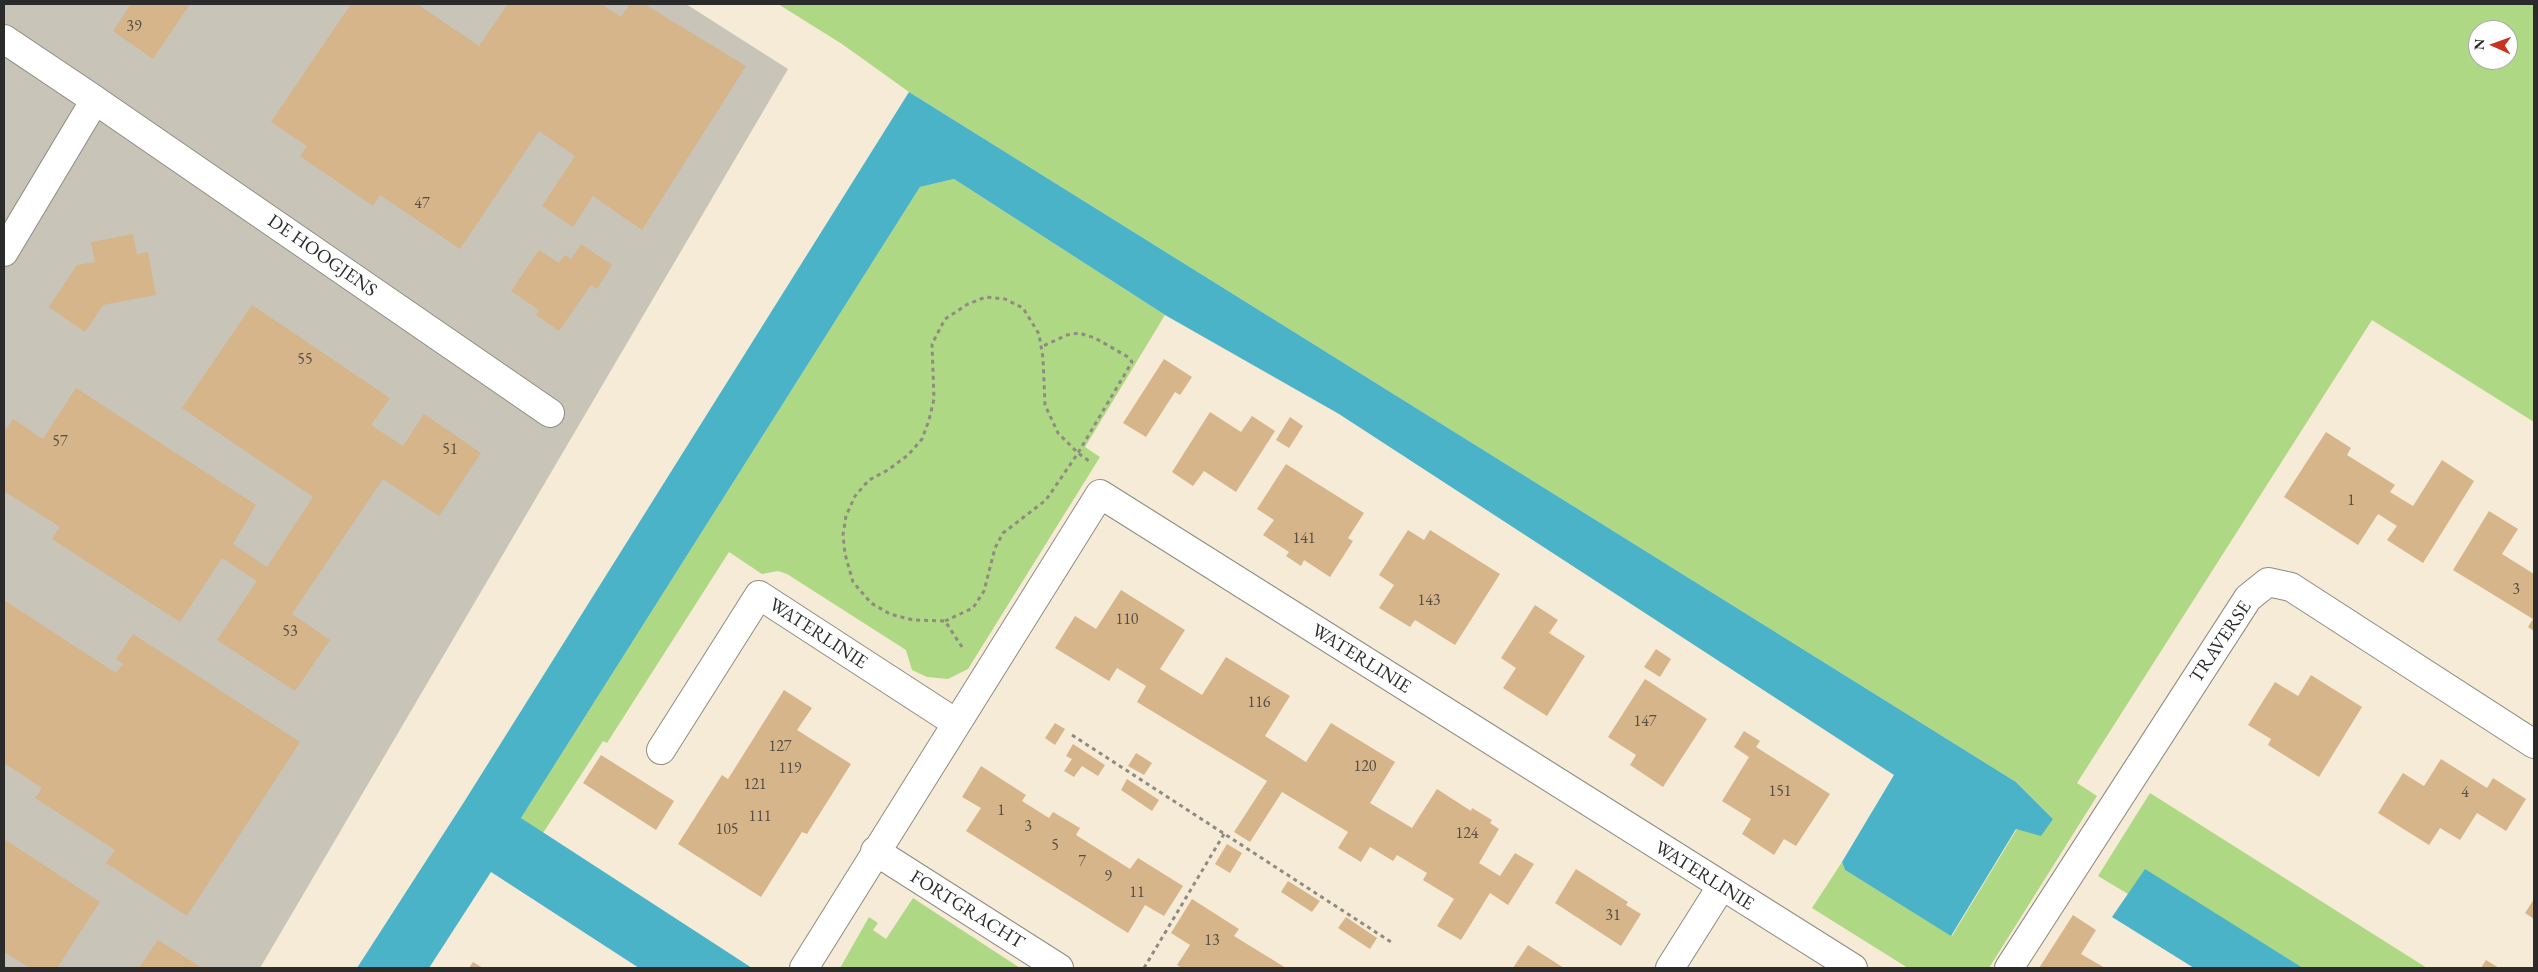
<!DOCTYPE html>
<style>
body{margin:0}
#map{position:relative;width:2538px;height:972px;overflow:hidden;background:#f6ebd7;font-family:"EB Garamond",serif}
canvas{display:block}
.frame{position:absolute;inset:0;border:5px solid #2b2b2b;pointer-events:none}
.north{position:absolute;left:2468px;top:20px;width:50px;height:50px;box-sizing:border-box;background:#fff;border:1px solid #aaa;border-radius:50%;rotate:272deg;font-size:14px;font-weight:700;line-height:20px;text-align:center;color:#2b2b2b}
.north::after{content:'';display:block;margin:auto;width:18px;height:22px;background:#c8321e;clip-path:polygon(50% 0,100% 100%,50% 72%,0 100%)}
</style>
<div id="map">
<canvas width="2538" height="972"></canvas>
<div class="frame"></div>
<div class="north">N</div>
</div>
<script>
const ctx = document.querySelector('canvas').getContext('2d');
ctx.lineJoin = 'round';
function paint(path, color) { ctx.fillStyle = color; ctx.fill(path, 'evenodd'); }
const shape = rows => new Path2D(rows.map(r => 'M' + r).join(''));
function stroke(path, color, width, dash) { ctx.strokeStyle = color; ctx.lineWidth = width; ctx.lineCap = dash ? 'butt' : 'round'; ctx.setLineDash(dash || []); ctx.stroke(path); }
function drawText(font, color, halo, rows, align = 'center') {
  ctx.font = font + ' "EB Garamond",serif'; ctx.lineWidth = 4.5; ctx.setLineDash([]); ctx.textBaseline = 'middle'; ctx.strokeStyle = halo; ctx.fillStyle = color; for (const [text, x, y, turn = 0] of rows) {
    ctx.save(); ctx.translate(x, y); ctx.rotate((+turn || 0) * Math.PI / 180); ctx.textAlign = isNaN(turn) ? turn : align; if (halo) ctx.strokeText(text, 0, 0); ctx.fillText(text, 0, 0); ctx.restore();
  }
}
const industrial = shape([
 [4,4,686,4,788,69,260,968,4,968]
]);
const green = shape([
 [778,4,2534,4,2534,422,2372,320,2077,783,2097,796,1989,968,1908,968,1812,908,1842,862,1845,870,1952,936,2017,829,2053,819,2016,782,909,92,842,44],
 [2478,30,2508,30,2508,60,2478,60],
 [954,179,1165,315,1085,447,1100,457,968,669,948,679,927,677,912,670,906,650,787,574,778,571,762,574,729,552,607,743,603,741,543,833,521,818,920,187],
 [2150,793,2427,968,2303,968,2145,870,2128,894,2098,876],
 [913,898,1020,968,840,968,869,917,878,923,873,930,886,939]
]);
const water = shape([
 [909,92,2016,782,2053,819,2041,836,2016,829,1951,936,1845,870,1842,862,1894,775,1339,414,1165,315,954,179,920,187,521,818,752,968,639,968,491,872,429,968,357,968,464,802],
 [2145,869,2303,968,2194,968,2112,917]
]);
const building = shape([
 [131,4,190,4,153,59,113,31],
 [351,4,417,4,479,46,508,4,601,4,621,17,630,4,644,4,746,66,642,230,593,196,573,227,542,206,575,156,539,131,460,249,380,195,373,206,300,156,307,146,271,122],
 [133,234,137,254,148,252,156,295,103,305,85,332,49,307,77,265,95,262,91,242],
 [581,244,612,265,597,289,591,285,559,331,536,315,539,310,511,291,539,250,559,263,565,255,571,259],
 [252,305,390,398,371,425,403,446,424,414,481,453,439,516,383,479,292,614,330,640,295,691,217,640,257,581,222,558,180,622,52,539,60,527,4,491,4,432,13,419,43,439,76,388,256,505,233,544,267,567,313,497,182,408],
 [1164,359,1192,377,1180,395,1175,392,1146,437,1123,423],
 [1210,412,1241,432,1252,416,1275,431,1236,492,1204,471,1193,486,1172,472],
 [1290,417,1303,426,1289,448,1276,440],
 [2326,432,2351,448,2347,455,2395,485,2390,492,2413,506,2442,460,2474,481,2423,563,2387,540,2397,526,2378,514,2358,545,2284,497],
 [1286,464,1364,513,1348,538,1353,541,1330,577,1304,560,1301,566,1286,556,1289,552,1263,535,1274,520,1257,509],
 [2489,511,2518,529,2502,554,2534,574,2534,631,2528,627,2533,619,2453,570],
 [1408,530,1424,540,1430,530,1500,574,1455,645,1415,620,1410,627,1379,608,1394,585,1379,575],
 [1121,590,1185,630,1160,669,1202,695,1226,657,1290,696,1265,736,1306,762,1331,723,1395,762,1370,803,1412,828,1437,789,1471,811,1472,808,1492,820,1490,823,1499,829,1479,863,1500,876,1515,853,1534,864,1508,905,1490,893,1461,940,1437,926,1454,899,1423,880,1427,873,1397,855,1393,861,1370,847,1361,862,1338,848,1348,832,1282,792,1250,842,1234,832,1267,781,1137,702,1146,686,1117,668,1109,681,1055,648,1075,616,1096,629],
 [4,600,116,673,123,664,116,659,133,634,300,742,187,916,106,863,115,850,35,798,42,788,4,763],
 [1535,605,1558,620,1549,633,1585,656,1547,716,1503,688,1516,668,1501,658],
 [1656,649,1671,659,1660,677,1644,667],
 [2311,675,2362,707,2319,777,2268,745,2271,739,2248,725,2275,682,2298,696],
 [1645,679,1707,719,1663,787,1630,765,1636,755,1608,737],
 [784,690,812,708,797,730,851,764,807,834,802,832,761,897,678,844,722,775,728,779],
 [1055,723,1065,729,1055,745,1045,738],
 [1744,731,1760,741,1756,747,1830,794,1796,846,1784,839,1774,855,1742,834,1751,819,1722,801,1749,757,1734,747],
 [1073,744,1105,765,1098,776,1082,766,1074,777,1064,771,1072,759,1066,756],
 [1136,753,1152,763,1144,775,1128,766],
 [601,755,674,801,656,830,583,783],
 [2441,759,2487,788,2493,778,2526,799,2506,831,2477,813,2460,840,2440,828,2429,845,2378,813,2403,773,2424,786],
 [981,766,1026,795,1022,801,1049,818,1053,812,1080,828,1076,835,1130,869,1138,858,1183,886,1164,916,1145,905,1128,933,966,831,981,808,962,797],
 [1127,779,1159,800,1152,811,1121,790],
 [4,839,100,902,57,968,30,968,4,952],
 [1227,844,1242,853,1230,873,1215,864],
 [1576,869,1628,902,1626,905,1641,914,1621,946,1555,903],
 [1288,881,1320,901,1312,912,1281,892],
 [1192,899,1239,929,1234,936,1286,968,1182,968,1177,965,1190,945,1171,933],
 [2534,899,2534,919,2525,913],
 [2073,915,2096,930,2081,954,2105,968,2039,968],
 [1346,917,1377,938,1370,949,1338,928],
 [158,940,202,968,139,968],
 [1528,945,1564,968,1513,968],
 [2486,960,2499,968,2481,968],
 [473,962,483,968,469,968]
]);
const path = shape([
 [945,621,973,608,984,591,995,548,1003,533,1046,500,1078,453,1132,362,1128,357,1095,338,1079,333,1067,335,1041,347],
 [962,647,945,621,913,620,890,614,871,603,853,582,845,554,843,535,846,516,855,496,869,480,888,470,908,455,922,439,929,420,934,399,932,344,945,319,968,304,986,297,1005,299,1023,308,1039,334,1043,358,1045,405,1058,433,1078,453,1089,461],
 [1072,735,1391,942],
 [1144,968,1224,834]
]);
const minor = shape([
 [4,39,95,100,4,252],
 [95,100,550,413],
 [661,750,759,595,956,723],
 [875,851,1059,968],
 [804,968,1100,494,1853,968],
 [1670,968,1721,887],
 [2009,968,2248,598,2268,582,2291,587,2534,744]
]);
const numberNames = [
 ["39",134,27],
 ["47",422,204],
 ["55",305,360],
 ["57",60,442],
 ["51",450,450],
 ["1",2351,501],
 ["141",1304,539],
 ["3",2516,590],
 ["143",1429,601],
 ["110",1127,620],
 ["53",290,632],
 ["116",1259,703],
 ["147",1645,722],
 ["127",780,747],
 ["120",1365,767],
 ["119",790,769],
 ["121",755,785],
 ["151",1780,792],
 ["4",2465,793],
 ["1",1001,811],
 ["111",760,817],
 ["3",1028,827],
 ["105",727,830],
 ["124",1467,834],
 ["5",1055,846],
 ["7",1082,862],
 ["9",1108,877],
 ["11",1137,893],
 ["31",1613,916],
 ["13",1212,941]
];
const streetNames = [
 ["DE HOOGJENS",322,256,35],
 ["WATERLINIE",818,634,33],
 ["TRAVERSE",2221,642,-56],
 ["WATERLINIE",1361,659,32],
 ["WATERLINIE",1704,876,32],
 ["FORTGRACHT",967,910,32]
];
paint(industrial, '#c8c4b8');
paint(green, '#afd884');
paint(water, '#4ab3c8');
paint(building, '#d6b58b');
stroke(minor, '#908b81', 30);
stroke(path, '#908b81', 3, [4, 4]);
stroke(minor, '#fff', 28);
drawText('16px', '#564e43', null, numberNames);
drawText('19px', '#2b2b2b', '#fff', streetNames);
</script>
